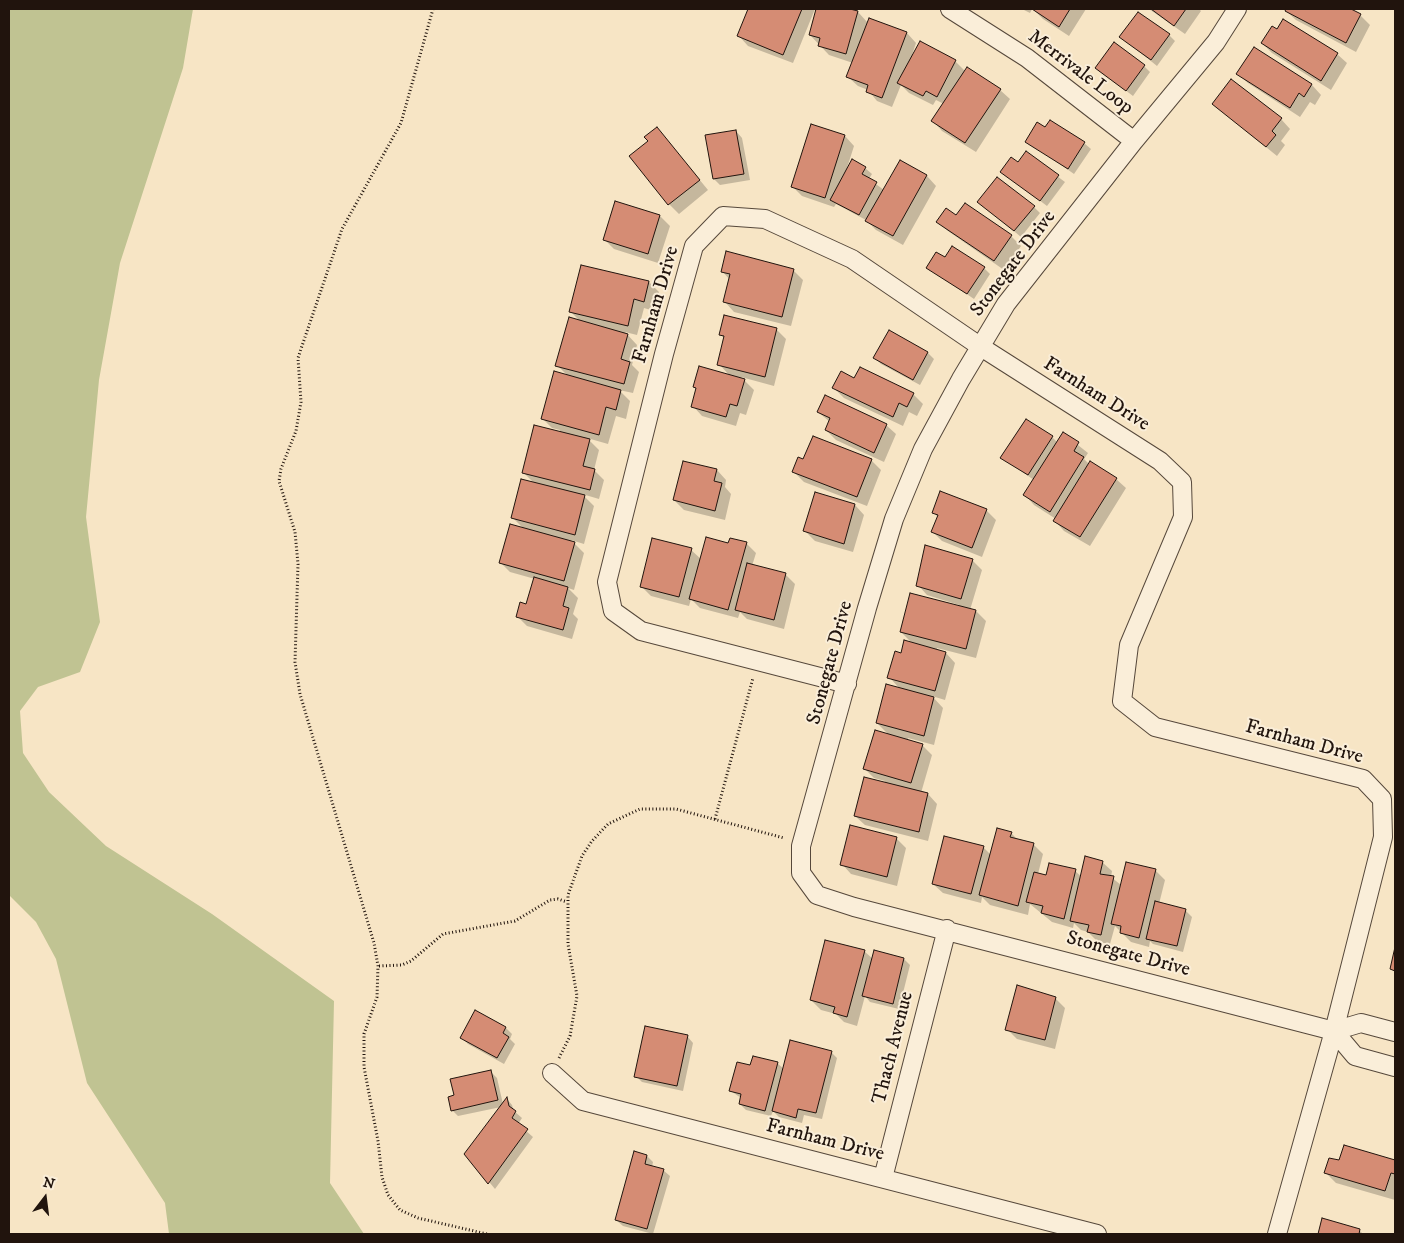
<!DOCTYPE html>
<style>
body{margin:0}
#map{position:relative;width:1404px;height:1243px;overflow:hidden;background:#f7e5c5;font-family:"IM FELL DW Pica",serif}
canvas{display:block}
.frame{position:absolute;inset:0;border:10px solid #21140d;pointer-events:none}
.north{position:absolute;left:20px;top:1173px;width:50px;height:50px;-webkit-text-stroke:4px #faeed9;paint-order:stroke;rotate:15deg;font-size:14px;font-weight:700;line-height:20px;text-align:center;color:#21140d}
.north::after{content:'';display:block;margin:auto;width:18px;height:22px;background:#21140d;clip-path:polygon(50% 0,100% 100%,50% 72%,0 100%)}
</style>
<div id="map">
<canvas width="1404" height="1243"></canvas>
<div class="frame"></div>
<div class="north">N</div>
</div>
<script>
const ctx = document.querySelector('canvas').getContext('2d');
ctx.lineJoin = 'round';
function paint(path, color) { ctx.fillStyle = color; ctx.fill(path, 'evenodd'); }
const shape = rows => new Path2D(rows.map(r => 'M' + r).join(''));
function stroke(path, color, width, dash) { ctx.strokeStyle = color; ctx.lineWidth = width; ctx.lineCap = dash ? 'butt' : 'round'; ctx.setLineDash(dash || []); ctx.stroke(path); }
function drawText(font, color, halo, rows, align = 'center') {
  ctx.font = font + ' "IM FELL DW Pica",serif'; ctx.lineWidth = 4; ctx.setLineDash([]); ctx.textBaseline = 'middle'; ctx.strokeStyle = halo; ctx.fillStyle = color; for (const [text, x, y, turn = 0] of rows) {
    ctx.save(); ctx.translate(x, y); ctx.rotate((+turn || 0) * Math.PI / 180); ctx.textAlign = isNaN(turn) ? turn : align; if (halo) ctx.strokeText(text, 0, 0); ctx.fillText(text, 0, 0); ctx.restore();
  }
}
const green = shape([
 [9,9,193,9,183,68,120,263,99,380,86,517,100,622,80,672,38,687,20,711,23,753,49,792,106,846,212,914,334,1001,330,1183,364,1234,169,1234,165,1203,87,1083,56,959,36,922,9,895]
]);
const shadow = shape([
 [750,9,815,9,793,63,748,46,739,36],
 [818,9,845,9,858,12,868,23,869,19,907,33,916,43,912,55,955,61,965,71,1000,90,1010,99,976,152,942,131,933,121,944,104,936,100,933,105,909,93,901,85,892,107,877,101,868,90,858,86,848,77,853,63,829,55,810,35],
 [1022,9,1032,9,1030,13],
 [1033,9,1086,9,1069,36,1043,19],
 [1149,9,1199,9,1201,11,1185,34],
 [1287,9,1348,9,1360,15,1370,25,1356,52,1296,20,1286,11],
 [1169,35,1175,41,1157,66,1121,37],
 [1262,43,1337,54,1347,63,1331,90,1272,53],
 [1254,48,1312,85,1321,95,1315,105,1310,102,1300,117,1248,83,1238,74],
 [1144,66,1150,72,1133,96,1096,68],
 [1213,104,1281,119,1290,129,1281,141,1285,145,1277,156],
 [812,126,845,136,854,146,847,168,865,168,872,174,869,179,884,190,900,161,927,176,936,186,903,245,876,230,866,220,836,204,834,207,802,196,793,187],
 [657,128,708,190,679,214,669,204,649,142],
 [736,131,742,138,750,180,720,185,714,179],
 [1027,141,1084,143,1091,149,1074,174],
 [1026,153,1065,182,1047,206,1002,172,1019,164],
 [616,202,660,216,670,226,658,263,614,249,604,239],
 [979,202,1034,207,1040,213,1021,237],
 [956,217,1011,236,1021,246,1004,270,948,231,938,222],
 [946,259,984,268,990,274,974,299,927,267],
 [582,266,649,282,659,292,654,311,644,308,637,335,625,332,637,345,632,365,639,372,633,393,619,390,630,401,626,419,616,416,608,444,587,438,599,450,594,470,604,480,599,499,582,494,594,506,584,544,571,540,584,553,574,590,568,588,578,598,573,614,578,619,572,639,527,626,517,616,527,606,535,579,510,572,500,562,524,529,513,518,534,483,523,472,559,433,560,430,552,428,542,418,568,376,557,365,581,322,571,312],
 [793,270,803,280,791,326,734,312,725,302,730,280,722,271],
 [776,329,786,339,774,386,741,377,754,390,746,415,740,413,736,426,702,416,693,406,697,390,694,387,730,376,719,364,725,339,721,335],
 [889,331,928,353,934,359,920,385,881,364,875,358],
 [860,368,913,394,923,404,917,416,909,412,903,426,844,398,834,388,855,379],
 [818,412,886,425,896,434,884,462,836,440,826,430,830,422],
 [1064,434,1088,453,1084,459,1089,464,1116,479,1126,488,1090,546,1064,531,1055,521,1056,519,1034,505,1025,495,1034,480,1002,458,1052,437,1058,443],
 [871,460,881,470,867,506,804,482,794,472,804,461],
 [717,470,726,480,725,487,731,494,725,520,684,510,674,500],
 [816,494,855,505,864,515,853,552,815,541,805,531],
 [986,510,996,520,982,557,942,541,932,531,938,517,933,512],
 [746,543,756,553,752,566,785,574,795,584,784,629,747,619,740,612,738,618,700,608,691,599,689,606,651,596,641,586,691,550,701,559,729,545],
 [972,560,982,570,970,610,976,611,986,621,976,658,937,648,937,651,946,653,955,663,945,700,932,696,943,708,934,745,908,738,908,741,922,745,932,755,921,793,928,794,937,804,928,841,865,825,855,816,885,781,874,778,864,768,889,735,877,723,901,690,889,677,902,655,913,644,901,632,959,605,927,595,918,585],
 [1011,833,1019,841,1034,845,1043,854,1038,874,1047,877,1075,871,1082,877,1102,862,1112,871,1111,877,1121,885,1155,870,1165,880,1159,904,1185,910,1192,917,1183,952,1153,944,1150,941,1149,947,1131,942,1115,926,1110,944,1098,942,1088,932,1081,930,1074,923,1073,928,1052,922,1030,904,1028,915,990,905,982,897,981,903,943,893,933,884,983,847,991,855],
 [896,838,906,848,897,886,851,874,842,864],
 [864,951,873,959,904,959,910,965,899,1009,870,1002,865,996,857,1026,844,1022,836,1014,821,1010,811,1000],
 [1055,998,1065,1008,1055,1049,1017,1039,1007,1029],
 [476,1012,506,1028,512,1034,510,1039,515,1044,504,1064,468,1044,462,1038],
 [687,1036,693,1043,683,1091,642,1082,636,1076],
 [831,1052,837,1058,822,1119,804,1115,802,1123,779,1117,773,1111,771,1116,746,1110,740,1104,741,1098,731,1091,751,1067,777,1063,784,1069],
 [490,1071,497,1078,503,1104,507,1099,512,1105,514,1111,522,1118,518,1124,533,1137,495,1189,466,1154,501,1107,458,1116,452,1110,455,1096],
 [1345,1147,1395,1161,1395,1200,1336,1183,1326,1173,1340,1162],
 [647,1156,653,1162,652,1167,663,1170,670,1176,653,1234,623,1226,616,1220],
 [1323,1220,1359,1230,1363,1234,1319,1234]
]);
const building = shape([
 [748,9,802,9,783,55,737,36,748,9],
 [816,9,850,9,858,11,846,54,818,46,820,38,809,35,816,9],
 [1032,9,1070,9,1059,27,1032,9],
 [1151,9,1186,9,1174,26,1151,9],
 [1286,9,1351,9,1361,14,1346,43,1285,11,1286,9],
 [1138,12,1170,34,1151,60,1119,37,1138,12],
 [869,18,907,32,882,98,866,92,868,85,846,77,869,18],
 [1283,19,1338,53,1321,81,1261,43,1272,26,1277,29,1283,19],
 [920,41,956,60,937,97,926,91,923,96,897,83,920,41],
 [1114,42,1145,65,1126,91,1095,68,1114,42],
 [1254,47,1312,84,1304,97,1299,93,1290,108,1236,74,1254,47],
 [967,67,1001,89,965,143,931,121,967,67],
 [1231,79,1282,118,1272,131,1276,135,1266,147,1212,104,1231,79],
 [1050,120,1085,142,1068,169,1025,142,1037,122,1045,127,1050,120],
 [811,124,845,135,825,198,791,187,811,124],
 [657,127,700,180,668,205,629,156,648,141,644,137,657,127],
 [736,130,744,174,713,179,705,135,736,130],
 [1026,151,1059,175,1040,201,1000,172,1011,157,1018,162,1026,151],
 [852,159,866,167,862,174,877,182,859,215,830,200,852,159],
 [900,160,927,175,893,236,865,221,900,160],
 [997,177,1035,206,1014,231,977,202,997,177],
 [615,201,660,215,648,254,603,240,615,201],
 [965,203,1012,235,994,261,936,222,946,208,956,215,965,203],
 [952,246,985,267,967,294,926,268,936,252,945,257,952,246],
 [726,251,794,269,782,317,723,302,730,274,721,272,726,251],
 [581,265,649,281,644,302,634,299,628,326,569,312,581,265],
 [724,315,777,328,765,377,717,365,724,336,719,335,724,315],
 [569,317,628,334,621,359,630,362,624,384,555,366,569,317],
 [889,330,928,352,913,380,873,358,889,330],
 [699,366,745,379,737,406,730,404,726,417,691,407,696,388,693,387,699,366],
 [860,367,914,393,907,407,899,403,893,417,832,388,841,371,854,378,860,367],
 [554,371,621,390,616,410,606,407,599,435,541,419,554,371],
 [825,395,887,424,874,453,825,430,830,418,817,412,825,395],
 [1026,419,1053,436,1028,475,1000,458,1026,419],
 [534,425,590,439,583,466,595,469,590,490,522,473,534,425],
 [1063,432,1079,442,1074,451,1084,457,1050,512,1023,495,1063,432],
 [813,436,872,459,857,497,792,472,798,457,803,459,813,436],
 [683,461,717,469,714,481,722,483,715,511,673,500,683,461],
 [1090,461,1117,478,1080,537,1053,521,1090,461],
 [521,479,585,495,575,535,511,518,521,479],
 [940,491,987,509,972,548,931,532,938,515,932,513,940,491],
 [815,492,855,504,844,544,803,531,815,492],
 [510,524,575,542,564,581,499,563,510,524],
 [706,537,728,543,730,538,747,542,728,610,689,599,706,537],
 [652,538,692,548,679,597,640,587,652,538],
 [925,545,973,559,961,599,916,586,925,545],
 [747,563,786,573,774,620,735,610,747,563],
 [534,577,568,587,563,606,569,608,563,630,516,617,520,602,526,604,534,577],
 [910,593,976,610,966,649,900,632,910,593],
 [904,640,946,652,935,691,887,678,895,651,901,653,904,640],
 [886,684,934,697,924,736,876,723,886,684],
 [875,730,923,744,911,783,863,769,875,730],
 [864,777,928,793,919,832,854,816,864,777],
 [850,825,897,837,887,877,840,865,850,825],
 [997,828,1012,832,1010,837,1034,843,1018,906,979,895,997,828],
 [944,836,984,846,971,894,932,884,944,836],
 [1085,856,1103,861,1100,874,1114,876,1101,935,1087,932,1089,925,1070,921,1085,856],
 [1126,862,1156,869,1139,938,1120,933,1121,926,1111,924,1126,862],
 [1049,863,1076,869,1064,919,1041,913,1043,906,1026,902,1034,872,1046,875,1049,863],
 [1155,901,1186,909,1177,946,1146,939,1155,901],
 [825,940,865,950,847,1017,833,1013,835,1007,810,1000,825,940],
 [1395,947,1395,971,1390,969,1395,947],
 [874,950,904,958,893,1004,862,996,874,950],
 [1017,985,1056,997,1045,1040,1005,1030,1017,985],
 [475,1010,506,1027,503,1033,509,1037,497,1058,460,1038,475,1010],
 [645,1026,688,1035,677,1086,634,1077,645,1026],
 [790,1040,832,1051,816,1113,798,1109,796,1118,772,1111,790,1040],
 [753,1056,778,1062,765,1111,739,1104,741,1094,729,1091,737,1062,750,1065,753,1056],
 [491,1070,498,1100,451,1111,448,1097,454,1095,450,1079,491,1070],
 [507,1097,509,1106,516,1111,512,1118,528,1129,488,1184,464,1154,507,1097],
 [1344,1145,1395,1160,1395,1174,1391,1173,1385,1191,1324,1173,1329,1158,1339,1160,1344,1145],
 [634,1151,647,1155,645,1164,664,1169,647,1229,615,1220,634,1151],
 [1322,1218,1360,1229,1359,1234,1318,1234,1322,1218]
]);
const path = shape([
 [433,9,401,123,342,229,302,346,298,358,301,402,296,431,281,469,279,481,295,532,298,564,295,662,300,694,374,943,378,966,377,997,364,1034,364,1067,378,1141,382,1177,388,1195,400,1210,418,1218,487,1234],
 [715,819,753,678],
 [379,966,402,965,411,961,443,934,515,921,550,900,558,899,567,902],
 [559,1058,570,1036,577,996,568,944,568,895,582,856,592,841,608,824,640,809,676,809,784,838]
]);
const minor = shape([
 [950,9,1027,58,1134,141],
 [1237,9,1216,42,1134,141,1006,304,961,379,923,449,894,519,867,608,801,846,801,873,817,895,854,907,1334,1031,1361,1023,1395,1032],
 [847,684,641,631,613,611,607,582,664,354,694,246,723,216,765,219,852,259,981,347,1160,461,1182,482,1183,517,1129,645,1122,701,1155,727,1363,779,1382,799,1383,837,1334,1031,1277,1234],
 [1334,1031,1355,1056,1395,1067],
 [552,1073,583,1101,1097,1234],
 [883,1178,947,929]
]);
const streetNames = [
 ["Merrivale Loop",1080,73,37],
 ["Stonegate Drive",1014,264,-53],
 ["Farnham Drive",657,305,-74],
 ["Farnham Drive",1096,395,32],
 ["Stonegate Drive",831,663,-75],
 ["Farnham Drive",1304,743,15],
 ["Stonegate Drive",1128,955,15],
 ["Thach Avenue",894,1048,-76],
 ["Farnham Drive",825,1141,14]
];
paint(green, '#c0c392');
paint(shadow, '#0003');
paint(building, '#d58c74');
stroke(building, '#21140d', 1);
stroke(minor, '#56483b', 20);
stroke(path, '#21140d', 3, [1, 2.5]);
stroke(minor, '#faeed9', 18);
drawText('20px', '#21140d', '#faeed9', streetNames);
</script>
